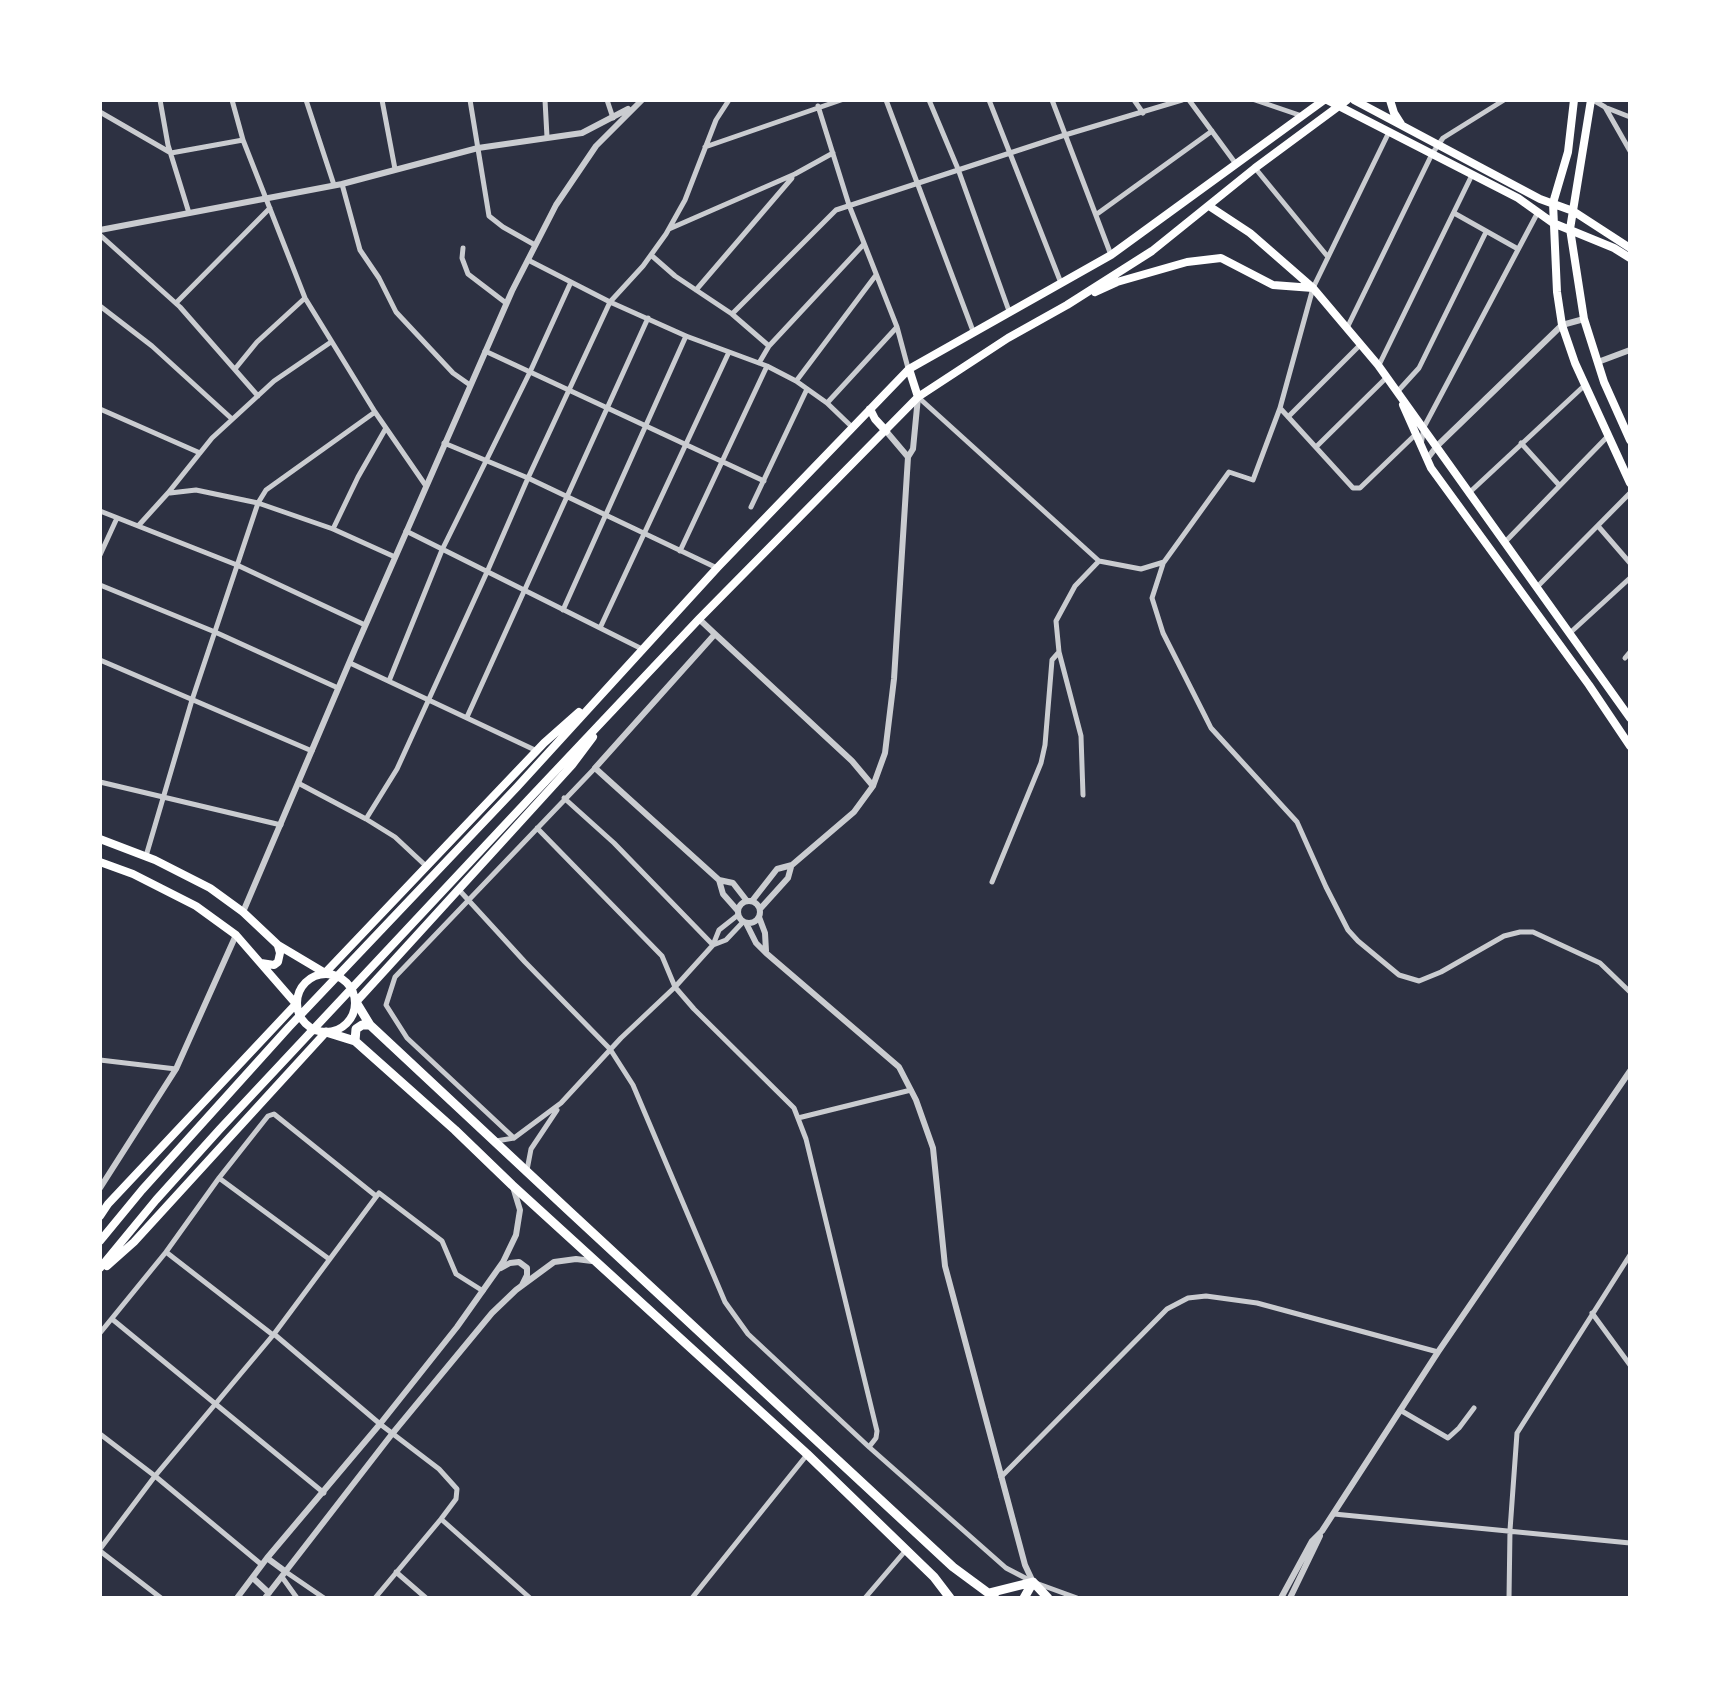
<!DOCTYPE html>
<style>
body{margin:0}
#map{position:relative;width:1730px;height:1698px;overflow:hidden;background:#2d3142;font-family:"Source Sans 3",sans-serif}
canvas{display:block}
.frame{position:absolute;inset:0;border:102px solid #fff;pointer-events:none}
</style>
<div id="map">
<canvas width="1730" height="1698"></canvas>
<div class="frame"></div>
</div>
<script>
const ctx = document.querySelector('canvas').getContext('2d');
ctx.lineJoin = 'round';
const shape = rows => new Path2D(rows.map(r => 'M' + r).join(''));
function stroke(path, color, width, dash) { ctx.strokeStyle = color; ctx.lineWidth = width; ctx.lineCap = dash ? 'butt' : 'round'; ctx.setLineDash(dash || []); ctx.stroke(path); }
const minor = shape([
 [160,100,168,145,189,213],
 [232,100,243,140,305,298,375,412,426,486],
 [306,100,334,185],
 [382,100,395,169],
 [470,100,489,216,503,227,535,245],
 [545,100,547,137],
 [607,100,613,118],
 [886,100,973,331],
 [929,100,958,169,1009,311],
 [989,100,1061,283],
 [1052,100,1111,255],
 [1134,100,1143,113],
 [1189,100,1236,164],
 [1255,100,1302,116],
 [1593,100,1605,107,1630,151],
 [818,106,849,205,897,327,908,368],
 [1607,108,1630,117],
 [100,112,171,153,243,140],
 [705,147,841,100],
 [1255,168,1328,257],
 [342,184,360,250,379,278,396,312,453,373,470,385],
 [1454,213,1518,249],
 [1097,214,1212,131],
 [669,229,795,174,833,153],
 [100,235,180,307,258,396],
 [463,248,462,258,468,274,506,303],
 [651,255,675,276,732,314,769,346],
 [528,260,610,302,686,336,767,366,796,381,827,403,852,427],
 [696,290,792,178],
 [176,303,270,208],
 [100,306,152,346,232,419],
 [732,314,836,210,1065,135,1182,100],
 [1347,328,1432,154,1443,138,1504,100],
 [485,351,764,481],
 [759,363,769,346,864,244],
 [1379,365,1472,175],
 [235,369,257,342,305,298],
 [797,380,876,275],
 [1398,391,1419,368,1486,232],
 [918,397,1099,561,1141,569,1164,562,1229,472,1253,480,1280,408,1313,288,1389,132],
 [828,402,897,327],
 [1280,408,1353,488,1360,488,1416,434],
 [100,409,200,453],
 [1288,417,1360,345],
 [444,443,528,478,717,568],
 [1521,443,1559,485],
 [1421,445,1424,427,1538,212],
 [1316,447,1387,377],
 [1470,492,1585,385],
 [170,493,196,490,258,503,333,529,395,557],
 [751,507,807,389],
 [100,511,237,565,365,625],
 [139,525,168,493,212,438,274,381,331,342],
 [1598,526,1630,563],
 [333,529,358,477,386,428],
 [406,531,642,649],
 [1506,541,1608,436],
 [680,551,767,366],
 [100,555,117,518],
 [1163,564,1152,598,1163,633,1205,716,1211,728,1297,822,1326,887,1348,930,1358,941,1399,975,1419,981,1441,972,1504,936,1520,932,1533,932,1600,963,1630,992],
 [100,585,215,632,338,688],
 [1538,586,1630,493],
 [563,610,686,336],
 [600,628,729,352],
 [1571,632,1630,578],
 [1625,658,1630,652],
 [100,660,312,751],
 [350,663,537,751],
 [389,681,442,550,530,372,571,282],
 [467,717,648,318],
 [100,782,281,825],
 [298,783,366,819,395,837,426,866],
 [1083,795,1081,736,1059,652,1056,621,1075,586,1099,561],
 [564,798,614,843,713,945],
 [366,819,397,769,487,572,528,478,610,302,643,266,666,234,685,200,716,120,729,100],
 [537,828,662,956,675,987,694,1009,794,1108,806,1139,877,1431,876,1438,869,1447],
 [146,856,192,700,258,503,266,490,375,412],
 [992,882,1041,763,1045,745,1052,660,1059,652],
 [460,891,525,962,610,1049,633,1085,725,1302,748,1334,869,1447,1006,1568,1033,1582,1077,1598],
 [713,945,726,940,743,922],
 [100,1060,176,1069],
 [798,1118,911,1090],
 [514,1138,407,1038,386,1005,395,977,595,768],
 [496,1141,514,1138,561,1103,621,1038,675,987,713,945,719,930,738,915],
 [527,1170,531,1149,557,1110],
 [219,1178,329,1259],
 [166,1252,273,1335],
 [1592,1313,1630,1365],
 [112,1319,324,1493],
 [100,1333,166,1252,219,1178,268,1116,274,1114,376,1196],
 [274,1334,380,1424,439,1469,457,1489,456,1499,441,1519,375,1598],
 [1400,1410,1448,1438,1459,1428,1474,1408],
 [100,1434,155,1476,262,1565],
 [1001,1477,1167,1309,1188,1298,1206,1296,1257,1303,1438,1352],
 [1334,1514,1630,1543],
 [441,1519,530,1598],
 [100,1549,155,1476,274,1334,379,1193,442,1241,456,1274,483,1291],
 [100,1551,161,1598],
 [286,1572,324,1598],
 [396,1572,426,1598],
 [282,1577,297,1598],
 [692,1598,806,1456],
 [865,1598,906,1550],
 [1509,1598,1510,1530,1517,1433,1630,1255]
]);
const tertiary = shape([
 [100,230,342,184,478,148,582,133,628,109],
 [1598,362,1630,350],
 [886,431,908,457],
 [1427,459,1437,446,1562,325,1584,319],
 [699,619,715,634,595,768,719,880,733,883,747,901],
 [715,634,852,761,873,786],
 [719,880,723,894,738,911],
 '738 912a11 11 0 1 1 22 0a11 11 0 1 1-22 0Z',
 [752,901,777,869,792,865,854,812,873,786,885,753,894,679,908,457,913,449,918,397],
 [760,909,788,878,791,867],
 [243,912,355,649,512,291,556,205,596,146,642,100],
 [759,917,765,933,766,951],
 [746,923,756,943,766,953,899,1067,916,1100,933,1148,945,1266,1025,1565,1033,1582],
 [100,1188,176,1069,236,935],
 [501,1268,510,1263,519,1262,527,1268,527,1275,522,1285],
 [267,1558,286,1572],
 [253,1578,269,1593],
 [237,1598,267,1558,380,1424,457,1327,503,1262,516,1235,520,1210,513,1187],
 [265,1598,392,1434,492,1313,516,1290,554,1262,576,1259,592,1261],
 [1281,1598,1312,1541,1322,1531,1438,1352,1630,1071],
 [1290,1598,1320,1536]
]);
const secondary = shape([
 [1327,100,1518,198,1553,223,1614,248,1630,258],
 [1354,100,1540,199,1573,211,1630,248],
 [1390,100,1394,113,1401,124],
 [1574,100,1568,152,1553,203,1557,292,1562,325,1575,363,1630,483],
 [1591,100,1570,229,1584,319,1604,382,1630,440],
 [1209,206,1250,233,1313,288,1378,365,1630,718],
 [1095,292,1117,282,1187,262,1221,258,1273,285,1313,288],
 [909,369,918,397],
 [1403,405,1431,468,1589,685,1630,746],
 [870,409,875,419,886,431],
 [100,839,155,860,210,888,243,912,278,945,325,973,544,743,579,712],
 [100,862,133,874,196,906,236,935,296,1004,108,1204,100,1216],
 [261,963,274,965,278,962,280,953,278,946],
 '297 1003a29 29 0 1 1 58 0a29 29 0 1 1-58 0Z',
 [356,1002,572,765,593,737],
 [100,1241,142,1190,289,1027,517,787,717,568,909,369,1111,255,1324,100],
 [107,1266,134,1242,326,1032],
 [100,1268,156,1200,220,1129,529,799,699,619,918,397,1008,338,1067,305,1152,251,1255,168,1347,100]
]);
const primary = shape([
 [356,1002,370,1025,568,1210,953,1567,995,1598],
 [326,1032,355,1041,455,1130,512,1185,807,1454,934,1577,950,1598],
 [355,1041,356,1029,362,1025,370,1025],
 [1033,1582,1048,1598],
 [989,1593,1033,1582],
 [1024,1598,1033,1582]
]);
stroke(minor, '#caccd0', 5);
stroke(tertiary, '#caccd0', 6);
stroke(secondary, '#fff', 8);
stroke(primary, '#fff', 9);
</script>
